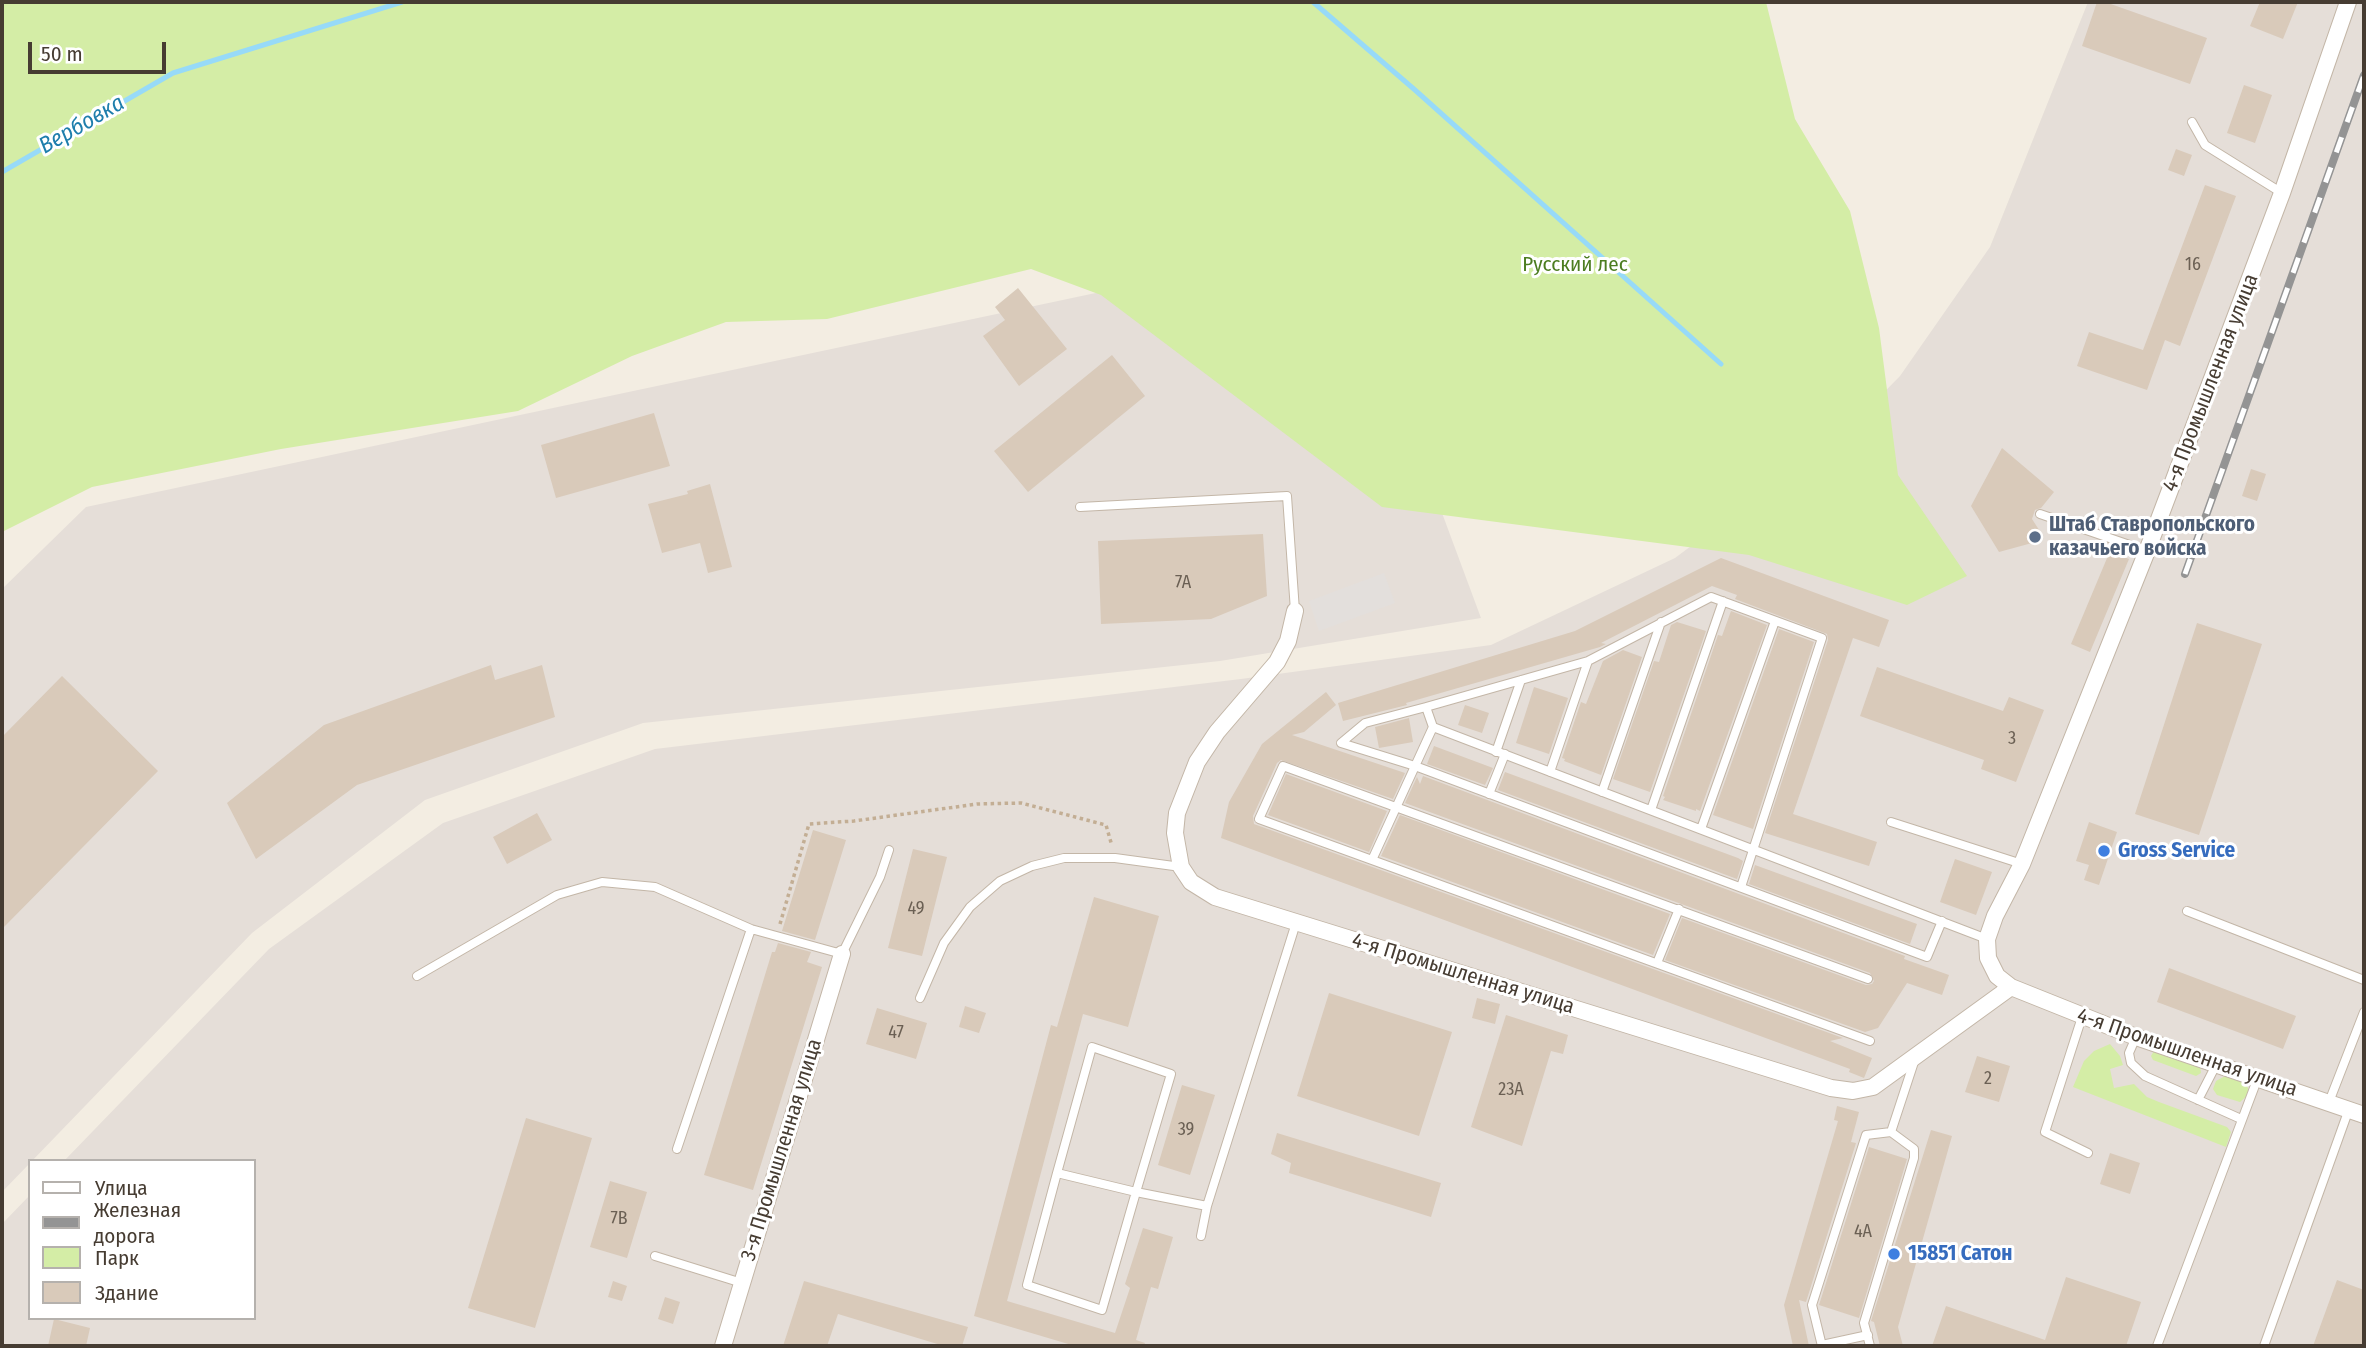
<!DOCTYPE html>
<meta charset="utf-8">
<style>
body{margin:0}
#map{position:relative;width:2366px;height:1348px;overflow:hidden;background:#f3ede2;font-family:"Fira Sans Condensed",sans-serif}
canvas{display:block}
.frame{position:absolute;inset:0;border:4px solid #463c32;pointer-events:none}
.legend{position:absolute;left:28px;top:1159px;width:228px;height:161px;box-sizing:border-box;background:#fff;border:2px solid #b5b1ad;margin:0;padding:9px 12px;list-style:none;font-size:21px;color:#463c32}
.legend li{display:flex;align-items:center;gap:14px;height:35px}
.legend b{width:35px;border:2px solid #b5b1ad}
.scale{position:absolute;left:28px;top:42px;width:138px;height:32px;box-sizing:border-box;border:4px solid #463c32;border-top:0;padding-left:9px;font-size:21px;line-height:24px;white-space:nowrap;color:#463c32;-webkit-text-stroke:5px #fff;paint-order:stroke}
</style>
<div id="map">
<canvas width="2366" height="1348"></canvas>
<div class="frame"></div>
<ul class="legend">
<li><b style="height:9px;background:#fff"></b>Улица</li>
<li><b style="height:9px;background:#949494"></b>Железная дорога</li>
<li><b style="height:19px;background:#d4eda6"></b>Парк</li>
<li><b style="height:19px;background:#d9caba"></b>Здание</li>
</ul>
<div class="scale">50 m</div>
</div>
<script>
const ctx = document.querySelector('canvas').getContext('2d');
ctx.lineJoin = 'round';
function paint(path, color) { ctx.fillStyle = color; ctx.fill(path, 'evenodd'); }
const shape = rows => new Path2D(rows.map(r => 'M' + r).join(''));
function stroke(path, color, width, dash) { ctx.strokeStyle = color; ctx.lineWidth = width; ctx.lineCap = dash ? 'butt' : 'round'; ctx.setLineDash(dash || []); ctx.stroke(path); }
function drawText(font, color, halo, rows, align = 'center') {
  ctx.font = font + ' "Fira Sans Condensed",sans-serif'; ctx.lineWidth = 6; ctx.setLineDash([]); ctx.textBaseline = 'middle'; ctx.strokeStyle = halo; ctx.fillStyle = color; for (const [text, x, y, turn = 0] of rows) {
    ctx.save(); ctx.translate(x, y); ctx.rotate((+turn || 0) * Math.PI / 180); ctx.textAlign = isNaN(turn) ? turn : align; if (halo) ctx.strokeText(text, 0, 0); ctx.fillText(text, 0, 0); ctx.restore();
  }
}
const industrial = shape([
 [2088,2,2364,2,2364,1346,2,1346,2,1224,30,1195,30,1318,254,1318,254,1161,64,1161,269,949,443,823,655,749,1241,679,1491,645,1675,558,1849,428,1900,376,1990,247],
 [1341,241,1481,618,1220,661,643,723,425,800,252,933,2,1192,2,589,86,507]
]);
const green = shape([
 [2,2,1766,2,1795,119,1850,211,1879,328,1898,475,1967,576,1907,605,1749,555,1382,507,1101,295,1031,269,827,319,726,322,632,356,518,411,281,449,92,487,2,532],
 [2110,1044,2120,1056,2123,1065,2110,1069,2114,1088,2134,1084,2147,1097,2159,1102,2227,1127,2231,1132,2226,1147,2073,1087,2084,1061,2094,1051],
 [2154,1051,2200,1065,2201,1073,2196,1076,2153,1060,2151,1056],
 [2227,1075,2245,1083,2248,1088,2248,1095,2240,1102,2217,1095,2213,1089,2216,1081]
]);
const parking = shape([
 [1384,573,1395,603,1319,631,1309,601]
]);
const stream = shape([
 [1313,2,1415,90,1721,364],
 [2,172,173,73,402,2]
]);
const building = shape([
 [2097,2,2105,2,2207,38,2190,84,2082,46],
 [2260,2,2298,2,2283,39,2250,26],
 [2244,85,2272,95,2255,143,2227,133],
 [2176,149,2192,155,2184,176,2168,170],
 [2205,185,2236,196,2180,346,2165,340,2147,390,2077,366,2089,332,2143,350],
 [1018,288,1067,349,1019,386,983,336,1005,320,995,307],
 [1112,355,1145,396,1028,492,994,451],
 [654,413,670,466,556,498,541,445],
 [2002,448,2054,492,2041,508,2035,510,2032,519,2043,536,2032,543,1999,552,1971,506],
 [2251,469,2266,474,2257,501,2242,496],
 [710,484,732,567,708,573,700,543,662,553,648,504,688,494,687,491],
 [1263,534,1267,596,1211,619,1101,624,1098,541],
 [2110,551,2129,559,2090,652,2071,644],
 [1721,558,1889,620,1879,647,1853,638,1793,814,1877,842,1869,866,1765,833,1828,640,1827,634,1735,599,1737,595,1712,586,1601,643,1606,644,1600,647,1406,703,1407,705,1343,721,1338,703,1575,631],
 [1731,611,1767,625,1700,811,1696,809,1696,811,1663,800,1665,797,1663,796,1718,635,1722,636],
 [1677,622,1706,631,1650,792,1613,779,1654,661,1659,662,1671,625],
 [2197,623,2262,644,2199,835,2135,814],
 [1779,629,1814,642,1753,829,1713,815],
 [1623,650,1642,657,1601,775,1564,761,1565,759,1562,758,1581,702,1586,704,1603,661],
 [491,665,495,680,542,665,555,717,357,785,256,859,227,803,324,725],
 [1877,667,2003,711,2009,697,2044,710,2016,782,1981,769,1984,760,1860,716],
 [62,676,158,771,2,929,2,737],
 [1534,687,1568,698,1549,754,1516,743],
 [1326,692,1336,705,1304,732,1292,735,1405,773,1393,799,1281,760,1277,763,1253,816,1254,824,1843,1038,1830,1041,1872,1058,1864,1078,1849,1072,1850,1069,1221,838,1229,802,1262,744],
 [1465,705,1489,713,1482,733,1458,725],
 [1409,718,1413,742,1379,748,1375,727],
 [1434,746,1493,768,1485,785,1427,764],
 [1505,772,1738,858,1743,861,1737,879,1498,790],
 [1286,774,1387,811,1369,852,1268,815],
 [1423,776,1905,956,1904,959,1949,975,1942,995,1907,983,1878,1028,1865,1032,1665,960,1682,918,1866,985,1872,984,1874,981,1870,973,1405,803,1417,777,1420,784],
 [537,813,552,840,507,864,493,837],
 [1400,815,1670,914,1653,955,1381,856],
 [2089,822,2117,832,2099,885,2084,880,2089,865,2076,861],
 [813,830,846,840,815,940,782,931],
 [913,849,947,857,922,956,888,948],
 [1955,859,1992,872,1976,915,1940,902],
 [1755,865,1917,924,1910,944,1749,884],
 [1094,897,1159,916,1128,1027,1083,1014,1007,1301,1115,1333,1130,1288,1125,1284,1143,1228,1173,1237,1158,1289,1151,1287,1136,1340,1145,1343,1144,1346,1075,1346,974,1316,1051,1025,1057,1027],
 [778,943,811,952,807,962,822,967,753,1190,704,1175,772,952,775,952],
 [2169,968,2296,1016,2283,1049,2157,1002],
 [1329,993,1452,1032,1419,1136,1297,1096],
 [1477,998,1500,1004,1495,1024,1472,1018],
 [965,1006,986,1013,979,1033,959,1027],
 [877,1008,927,1023,916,1059,866,1044],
 [1506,1015,1568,1035,1563,1054,1551,1051,1522,1146,1471,1127],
 [1977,1056,2010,1066,1999,1102,1965,1092],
 [1182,1085,1215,1095,1190,1175,1158,1165],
 [1837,1106,1859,1112,1851,1142,1856,1143,1806,1302,1799,1300,1809,1346,1793,1346,1784,1305,1838,1121,1834,1120],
 [526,1118,592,1138,535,1328,468,1308],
 [1931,1130,1952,1136,1898,1327,1903,1346,1880,1346,1874,1322,1871,1321],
 [1277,1133,1441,1183,1431,1217,1289,1173,1291,1163,1271,1154],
 [1869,1147,1907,1159,1859,1318,1819,1305],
 [2110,1153,2140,1163,2130,1194,2100,1184],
 [610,1181,647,1192,627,1258,590,1247],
 [2066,1277,2141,1302,2126,1346,1932,1346,1946,1306,2045,1340],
 [2337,1280,2364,1290,2364,1346,2313,1346],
 [613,1281,627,1286,622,1301,608,1297],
 [804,1281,968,1327,962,1346,944,1346,838,1314,827,1346,783,1346],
 [665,1297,680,1302,673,1324,658,1319],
 [54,1319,90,1328,86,1346,48,1346]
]);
const path = shape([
 [780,924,809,824,854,821,977,804,1021,803,1106,825,1112,846]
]);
const service = shape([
 [2192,122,2205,145,2282,193],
 [1080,507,1287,496,1295,611],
 [2040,514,2147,551],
 [1426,707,1588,661,1711,597,1822,638,1741,887],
 [1433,727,1426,707,1365,723,1341,743,1415,766,1927,957,1942,921],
 [1496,752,1521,680],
 [1550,772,1588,661],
 [1602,792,1661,622],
 [1489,794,1505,754],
 [1651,810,1723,601],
 [1891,822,2022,864],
 [1701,829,1775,621],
 [1372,860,1259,819,1283,766,1868,979],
 [2187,911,2364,980],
 [1657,963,1679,909],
 [417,976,557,895,602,882,655,887,751,929],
 [920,998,944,943,970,907,1000,881,1032,866,1064,858,1115,858,1181,867],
 [2082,1017,2045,1132,2088,1153],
 [2136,1037,2129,1053,2131,1063,2145,1076,2241,1119],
 [1870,1041,1372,860,1433,727,1987,939],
 [2198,1100,2216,1065],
 [2329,1102,2364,1012],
 [1891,1132,1915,1059],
 [677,1149,751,929,842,954,880,877,889,850],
 [1057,1173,1092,1047,1171,1074,1136,1192,1102,1310,1027,1285,1057,1173,1136,1192,1207,1206],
 [1201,1236,1207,1206,1296,923],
 [655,1256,742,1283],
 [1822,1345,1868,1335],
 [1822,1346,1812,1305,1866,1135,1891,1132,1914,1149,1914,1158,1864,1323,1870,1346],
 [2157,1346,2257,1080],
 [2264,1346,2349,1109]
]);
const minor = shape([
 [2348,2,2282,193,2147,551,2022,864,1995,916,1987,939,1988,958,1997,976,2011,987,2136,1037,2364,1115],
 [1295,611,1288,641,1277,662,1217,732,1197,762,1177,813,1175,833,1181,867,1191,882,1215,897,1831,1088,1853,1091,1873,1087,2011,987],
 [723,1346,842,954]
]);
const rail = shape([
 [2185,574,2364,75]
]);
const markers = [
 [2035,537,7,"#5c6f8a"],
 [2104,851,7,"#3f7fe0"],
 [1894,1254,7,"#3f7fe0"]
];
const numberNames = [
 ["16",2193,265],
 ["7А",1183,583],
 ["3",2012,739],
 ["49",916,909],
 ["47",896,1033],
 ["2",1988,1079],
 ["23А",1511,1090],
 ["39",1186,1130],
 ["7В",619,1219],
 ["4А",1863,1232]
];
const parkNames = [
 ["Русский лес",1575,265]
];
const streetNames = [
 ["4-я Промышленная улица",2211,383,-69],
 ["4-я Промышленная улица",1463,974,17],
 ["4-я Промышленная улица",2187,1053,19],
 ["3-я Промышленная улица",782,1150,-73]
];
const serviceNames = [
 ["Штаб Ставропольского",2049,525],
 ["казачьего войска",2049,549]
];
const shopNames = [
 ["Gross Service",2118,851],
 ["15851 Сатон",1908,1254]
];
const waterNames = [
 ["Вербовка",82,125,-30]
];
paint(industrial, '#e5ded8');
paint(green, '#d4eda6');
paint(parking, '#e3dfdc');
stroke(stream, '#97daf8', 5);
paint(building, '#d9caba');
stroke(service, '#c3b6a7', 10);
stroke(minor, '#c3b6a7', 18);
stroke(path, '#c3ae94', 3.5, [3.5, 3.5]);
stroke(service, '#fff', 8);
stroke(minor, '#fff', 16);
stroke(rail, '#949494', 8);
stroke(rail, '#fff', 5, [16]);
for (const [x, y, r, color] of markers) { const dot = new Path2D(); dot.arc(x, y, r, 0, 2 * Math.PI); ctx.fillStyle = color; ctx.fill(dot); stroke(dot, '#fff', 2.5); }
drawText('18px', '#6b6054', null, numberNames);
drawText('21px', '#4c7d20', '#fff', parkNames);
drawText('21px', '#463c32', '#fff', streetNames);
drawText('bold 21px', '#4e5e75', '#fff', serviceNames, 'left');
drawText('bold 21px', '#366cbe', '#fff', shopNames, 'left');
drawText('italic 23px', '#1e7eac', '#fff', waterNames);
</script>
